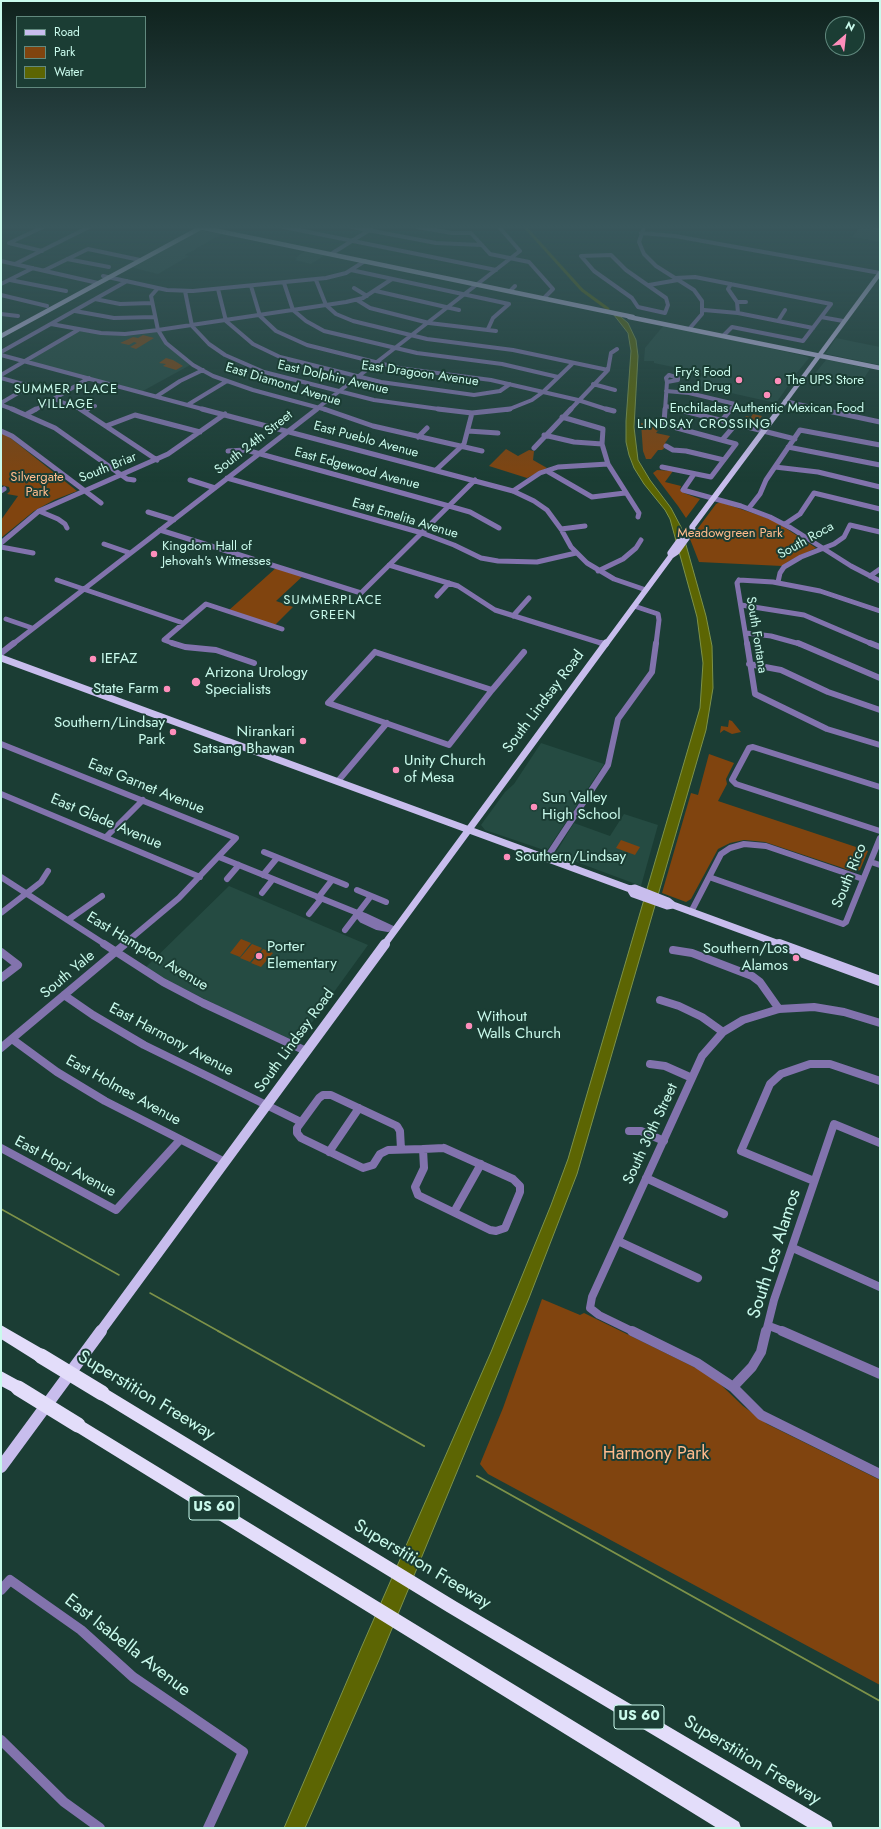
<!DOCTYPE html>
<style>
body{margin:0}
#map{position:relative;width:881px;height:1829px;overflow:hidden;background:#1b3d34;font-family:Jost,sans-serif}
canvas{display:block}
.frame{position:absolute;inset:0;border:2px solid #c9faec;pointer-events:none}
.legend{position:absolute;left:16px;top:16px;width:130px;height:72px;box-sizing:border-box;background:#1b3d34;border:1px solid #61897e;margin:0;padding:5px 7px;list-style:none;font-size:12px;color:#c9faec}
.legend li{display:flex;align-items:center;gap:8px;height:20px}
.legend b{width:20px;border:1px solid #61897e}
.north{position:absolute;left:825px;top:16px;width:40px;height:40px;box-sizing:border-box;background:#1b3d34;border:1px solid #61897e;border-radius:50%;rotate:28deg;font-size:11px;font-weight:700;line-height:16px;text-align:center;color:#c9faec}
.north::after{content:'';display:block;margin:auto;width:14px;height:18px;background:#fe8ebb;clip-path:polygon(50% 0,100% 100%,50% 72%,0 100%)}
</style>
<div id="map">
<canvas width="881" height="1829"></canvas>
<div class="frame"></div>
<ul class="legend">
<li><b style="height:5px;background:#c8bded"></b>Road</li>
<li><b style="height:11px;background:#80440f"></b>Park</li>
<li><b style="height:11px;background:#5c6503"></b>Water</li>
</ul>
<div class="north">N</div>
</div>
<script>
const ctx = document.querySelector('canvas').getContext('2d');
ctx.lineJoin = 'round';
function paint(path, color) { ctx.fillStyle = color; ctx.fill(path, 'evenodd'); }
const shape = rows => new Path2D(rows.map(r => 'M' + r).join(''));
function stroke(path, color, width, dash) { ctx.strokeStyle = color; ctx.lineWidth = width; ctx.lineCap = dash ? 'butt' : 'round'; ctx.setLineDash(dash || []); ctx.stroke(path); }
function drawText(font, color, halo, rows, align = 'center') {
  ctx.font = font + ' Jost,sans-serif'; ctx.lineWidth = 4; ctx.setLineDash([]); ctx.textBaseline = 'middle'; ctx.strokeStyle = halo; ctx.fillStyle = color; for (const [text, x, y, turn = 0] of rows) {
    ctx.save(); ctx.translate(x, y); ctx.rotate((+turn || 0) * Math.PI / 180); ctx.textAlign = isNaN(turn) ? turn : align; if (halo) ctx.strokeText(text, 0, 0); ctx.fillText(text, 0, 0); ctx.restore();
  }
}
const built = shape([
 [860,227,880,228,880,242,852,237],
 [199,230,222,234,185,255,189,256,158,274,130,267],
 [305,251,311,252,325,255,311,264,295,260,297,259,295,258],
 [664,325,805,356,809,358,795,375,793,379,776,403,695,385,703,375,702,373,654,363,654,361,644,361,645,348],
 [78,330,113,334,158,330,166,343,192,364,141,392,26,361],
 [836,338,880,347,880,365,827,354,826,353],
 [826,360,829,360,870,369,858,387,812,377],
 [541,743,604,764,548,849,544,850,485,830,481,825,505,792,514,784],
 [624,814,658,825,641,886,555,854,574,823,610,836],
 [229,886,368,945,300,1039,292,1040,221,1007,176,985,146,967]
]);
const green = shape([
 [143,335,154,338,136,349,130,347,137,343,134,342,129,345,120,343,133,337,138,338],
 [166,358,173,360,183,366,176,370,163,366,166,364,159,363],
 [753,414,762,416,754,427,743,424,742,422,746,416,751,417],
 [641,423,660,424,662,426,656,433,670,436,665,443,667,446,662,450,658,450,651,459,646,459,643,451],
 [1,433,8,436,77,491,54,500,34,511,1,538,1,520,18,496,7,494,10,491,9,487,1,485],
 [506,449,518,456,529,450,534,451,533,460,547,468,527,478,489,466],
 [657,470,673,471,665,482,681,486,680,489,684,493,700,499,686,518,678,506,653,473],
 [720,502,773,520,816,548,789,561,782,566,699,562,690,539,716,504],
 [277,567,304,575,276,601,293,607,274,626,228,611],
 [729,720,732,721,741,732,732,734,724,730,720,733,721,726,728,727],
 [709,754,734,763,726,779,727,784,718,801,868,851,860,870,855,872,765,842,744,840,730,843,718,849,691,899,686,902,662,893,691,793,698,795],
 [621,840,640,847,635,855,616,848],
 [241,939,251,943,240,957,230,953],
 [252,944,262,948,250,962,240,958],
 [263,949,273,953,261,967,251,963],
 [542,1299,580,1315,584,1313,702,1371,720,1384,743,1406,767,1424,880,1480,880,1685,488,1474,480,1464,503,1408]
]);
const water = shape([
 [614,315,621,317,628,323,636,340,638,356,634,427,638,460,650,480,671,508,681,527,706,616,712,646,713,688,706,730,577,1174,529,1298,379,1660,305,1828,284,1828,362,1646,491,1352,551,1205,568,1159,700,708,703,663,697,617,670,519,665,510,644,484,634,468,629,455,626,442,626,421,631,351,628,333,614,315]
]);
const streamFar1 = shape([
 [1,1209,119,1275],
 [150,1293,220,1332]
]);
const stream = shape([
 [218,1331,424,1446],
 [477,1476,880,1701]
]);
const canal = shape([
 [525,227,582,290,608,309]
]);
const minorFar4 = shape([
 [284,227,496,270],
 [352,227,436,243,482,245],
 [417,227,452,233,471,233,490,254,529,262,553,289,544,298],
 [644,227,639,242,644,254,656,266,694,290,702,301,702,314,690,328],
 [641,233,675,236,880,273],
 [42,251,9,243,43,227],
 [331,254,371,229],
 [611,255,626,270,666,298,668,305,665,313,638,307,632,298,594,271,581,256,611,255],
 [67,259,109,267],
 [1,261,98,283],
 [15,264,89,227],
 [45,270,88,249,140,260],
 [351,270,509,304],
 [103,276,167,290,193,291,326,278,346,273,365,261],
 [675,278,695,277,831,304,803,341,732,327,724,335],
 [10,280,66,291],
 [316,280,326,305,336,314,353,321,427,339,513,350,608,370],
 [284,283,293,310,306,321,324,331,417,353,502,364,558,377],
 [1,284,33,268],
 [731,284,728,289,737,302,738,313],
 [649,285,678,280],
 [251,286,260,316,276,331,307,345,399,368,491,380,578,400,609,410],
 [158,288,151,296,158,330,166,343,193,365,213,376,253,390,327,410],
 [354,288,367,296],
 [218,289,226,321,253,344,280,357,381,382,474,395,500,391,510,384],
 [185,291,192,326,209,344,225,355,264,372,374,400,446,410],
 [376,291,459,310],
 [510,291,515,286],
 [1,295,47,306],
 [95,299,120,304,152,303],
 [357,300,370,308,429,323,496,331],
 [737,302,746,302],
 [704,310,738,313,813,328],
 [75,311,114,318,154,317],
 [1,314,18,316],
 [821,317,843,321],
 [778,321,785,310],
 [51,324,101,333,125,334,158,330,346,302,363,298,392,279],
 [488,329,493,318,509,304],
 [1,352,127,281],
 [1,355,206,410],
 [1,375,78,330],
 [669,375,678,378,678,380,667,382,666,378,669,375],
 [1,378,30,386],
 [593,384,615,390],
 [666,391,689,393,735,404,731,410],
 [157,396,180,381,203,370],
 [54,399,83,410],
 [785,401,824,410],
 [1,403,30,386],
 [189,404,227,381],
 [1,405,15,410],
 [666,406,680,410],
 [35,410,89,378],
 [85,410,95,406],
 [315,410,520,251,499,227],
 [507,410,532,400,543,392,573,363],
 [570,410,608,370,611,353,617,349],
 [665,410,667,382]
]);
const minorFar3 = shape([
 [12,409,55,428,127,479,134,480],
 [80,409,157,460],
 [202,409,513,491,534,501,547,510,561,529,571,547,587,563,614,579,646,590],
 [324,409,373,426,482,451],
 [438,409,472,413,510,409],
 [606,409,614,411],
 [676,409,795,439],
 [819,409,880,422],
 [84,410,88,409],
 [27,414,36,409],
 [562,417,603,429,602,444,608,464,639,513,638,517],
 [723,419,731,409],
 [106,426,135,415,200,432],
 [1,431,12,436,101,503],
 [468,431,498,433],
 [544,435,574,442,602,444],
 [418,437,427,428],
 [723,439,736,424],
 [666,446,673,450,686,451,724,460],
 [788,447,880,465],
 [534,448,571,409],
 [228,451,246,450,449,506,470,512,499,528],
 [662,467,711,477,736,444,666,425,664,423,665,409],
 [775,467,818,472,880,487],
 [436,470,464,444,472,413],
 [547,471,592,497,625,493],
 [227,478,422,533,454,545,481,558,498,561,537,562,576,553],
 [190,480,215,488],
 [683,490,741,506,770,517,791,528,851,566,880,581],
 [683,490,694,474],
 [1,491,4,489],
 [513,491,540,473,558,467,608,464],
 [749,508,760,494,766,480,800,430,880,445],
 [39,511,58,519,65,524,67,528],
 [148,512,174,520],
 [785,524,800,514,814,493,880,509],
 [561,529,585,526],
 [160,530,361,593,475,480],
 [1,543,39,511,168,454,225,414],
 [104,544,130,553],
 [1,547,33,553],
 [389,565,458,586,495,610,604,644],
 [598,571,623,559,636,548,641,540],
 [870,576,880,569],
 [57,580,183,623],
 [739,580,737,583,747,644],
 [739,580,773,582,820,591,880,611],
 [778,582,780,573,784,567,801,557,834,544,844,537,850,525,880,532],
 [437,596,449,583],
 [741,605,804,615,872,644],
 [634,606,658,614,659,620,656,644],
 [513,616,529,598],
 [6,619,32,628],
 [746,633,771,636,800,644],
 [13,644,317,409],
 [175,644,164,640,206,604,282,629]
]);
const minorFar2 = shape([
 [172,643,185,647,216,650,254,663],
 [601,643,605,644],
 [747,643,755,694,827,729,880,745],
 [798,643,880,678],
 [870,643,880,647],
 [375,652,492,690,449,745,328,703,375,652],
 [1,653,14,643],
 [749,664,781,670,828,692,880,710],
 [492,690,524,652],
 [1,744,236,838,179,898,123,945],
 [338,781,387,723],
 [880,787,753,747,749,748,732,780,736,784,880,831],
 [1,794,200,877],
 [106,837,143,800],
 [264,852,346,885],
 [219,857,365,916,395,930],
 [546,859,608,765,618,719,652,672,656,643],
 [871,862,880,865],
 [263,875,277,858],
 [1,877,106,945],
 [709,877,843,924,846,922,880,838],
 [227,879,239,865],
 [357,890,386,902],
 [262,893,273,879],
 [318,898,332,880],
 [691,912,721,854,730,848,744,844,766,846,863,879],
 [1,913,41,882,48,871],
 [309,914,321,899],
 [357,914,362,920,377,927,388,929],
 [68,920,102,896],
 [345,930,371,896]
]);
const minorFar1 = shape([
 [104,944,163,982,203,1003,306,1051],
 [673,950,692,953,752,976,760,982,779,1009],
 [1,952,18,965,1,978],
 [64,995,93,1015,144,1045,301,1122],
 [660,1000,679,1006,702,1017,723,1032],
 [12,1039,57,1072,105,1101,225,1162],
 [1,1048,125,944],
 [650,1064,665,1066,692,1078],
 [629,1131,641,1131,664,1141],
 [1,1148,116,1210,180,1140],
 [444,1148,513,1179,520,1186,520,1192,505,1228,496,1231,490,1230,418,1195,415,1187,424,1168,423,1149,444,1148],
 [401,1149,400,1131,397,1126,331,1095,323,1095,319,1098,297,1128,297,1133,301,1138,363,1168,373,1165,380,1154,388,1150,423,1149],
 [329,1152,359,1108],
 [646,1178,724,1214],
 [814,1181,741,1151,770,1084,781,1074,810,1064,830,1064,880,1081],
 [454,1212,481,1164],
 [618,1241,698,1278],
 [793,1248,880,1287],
 [769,1326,785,1332],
 [634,1332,599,1315,590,1308,592,1297,702,1056,723,1032,743,1020,779,1009,814,1007,844,1012,880,1023],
 [766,1332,774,1300,834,1124,880,1143]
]);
const minor = shape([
 [632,1331,697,1363,733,1387,761,1415,880,1474],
 [782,1331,880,1374],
 [733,1387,752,1367,761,1352,766,1331],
 [1,1590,10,1580,81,1630,133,1677,243,1752,208,1828],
 [1,1740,64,1802,100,1828]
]);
const majorFar4 = shape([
 [199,227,633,317],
 [875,227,880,228],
 [629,317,880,368],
 [1,336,202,227],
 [779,410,880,273]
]);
const majorFar3 = shape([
 [671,556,670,553,683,535],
 [606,644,671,556,677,552,693,530,692,527,780,409]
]);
const majorFar2 = shape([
 [1,658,630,889,635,888,668,901,673,905,782,945],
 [630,889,633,894,667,906,673,905],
 [384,945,606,643]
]);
const majorFar1 = shape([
 [779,944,880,981],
 [100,1332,385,944]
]);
const major = shape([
 [1,1467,101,1331]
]);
const highway = shape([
 [1,1325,46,1351,48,1356,46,1361,41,1363,36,1361,1,1339,1,1325],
 [1,1371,23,1383,25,1388,23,1393,18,1395,1,1386,1,1371],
 [102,1386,457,1602,831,1822,833,1828,809,1828,447,1612,97,1398,95,1393,97,1388,102,1386],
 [78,1418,739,1822,741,1828,717,1828,73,1430,71,1425,73,1420,78,1418]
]);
const highwayBridge = shape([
 [41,1356,102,1393],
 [18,1388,78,1425]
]);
const markers = [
 [739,380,4,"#fe8ebb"],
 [778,381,4,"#fe8ebb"],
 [767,395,4,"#fe8ebb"],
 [154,554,4,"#fe8ebb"],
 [93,659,4,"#fe8ebb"],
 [196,682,5,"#fe8ebb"],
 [167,689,4,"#fe8ebb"],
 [173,732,4,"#fe8ebb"],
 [303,741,4,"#fe8ebb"],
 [396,770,4,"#fe8ebb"],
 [534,807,4,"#fe8ebb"],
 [507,857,4,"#fe8ebb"],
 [259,956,4,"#fe8ebb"],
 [796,958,4,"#fe8ebb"],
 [469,1026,4,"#fe8ebb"]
];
const farPoinames = [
 ["Fry's Food",731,373,"right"],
 ["and Drug",731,388,"right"],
 ["The UPS Store",786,381],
 ["Enchiladas Authentic Mexican Food",767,409,"center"],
 ["Kingdom Hall of",162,547],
 ["Jehovah's Witnesses",162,562]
];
const farStreetnames = [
 ["East Dragoon Avenue",420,374,8],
 ["East Dolphin Avenue",333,378,13],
 ["East Diamond Avenue",283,385,17],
 ["East Pueblo Avenue",366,440,15],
 ["South 24th Street",254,443,-38],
 ["South Briar",108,468,-22],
 ["East Edgewood Avenue",357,469,15],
 ["East Emelita Avenue",405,519,17],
 ["South Roca",806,541,-29],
 ["South Fontana",756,635,81]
];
const farNeighbourhoodnames = [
 ["SUMMER PLACE",66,390],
 ["VILLAGE",66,405],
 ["LINDSAY CROSSING",704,425],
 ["SUMMERPLACE",333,601],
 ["GREEN",333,616]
];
const farParknames = [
 ["Silvergate",37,478],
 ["Park",37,493],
 ["Meadowgreen Park",730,534]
];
const shields = [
 [214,1508,50],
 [639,1717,50]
];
const shieldNames = [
 ["US 60",214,1508],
 ["US 60",639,1717]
];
const poiNames = [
 ["IEFAZ",101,659],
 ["Arizona Urology",205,673],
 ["Specialists",205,690],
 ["State Farm",159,689,"right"],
 ["Southern/Lindsay",165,723,"right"],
 ["Park",165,740,"right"],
 ["Nirankari",295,732,"right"],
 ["Satsang Bhawan",295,749,"right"],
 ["Unity Church",404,761],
 ["of Mesa",404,778],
 ["Sun Valley",542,798],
 ["High School",542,815],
 ["Southern/Lindsay",515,857],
 ["Porter",267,947],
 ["Elementary",267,964],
 ["Southern/Los",788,949,"right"],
 ["Alamos",788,966,"right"],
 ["Without",477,1017],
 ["Walls Church",477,1034]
];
const streetNames = [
 ["South Lindsay Road",544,702,-53],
 ["East Garnet Avenue",146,787,22],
 ["East Glade Avenue",106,822,23],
 ["South Rico",850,876,-68],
 ["East Hampton Avenue",147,952,31],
 ["South Yale",68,975,-40],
 ["East Harmony Avenue",171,1040,28],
 ["South Lindsay Road",295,1041,-54],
 ["East Holmes Avenue",123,1091,29],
 ["South 30th Street",651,1134,-65],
 ["East Hopi Avenue",65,1167,28]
];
const nearStreetnames = [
 ["South Los Alamos",775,1254,-72],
 ["Superstition Freeway",146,1396,31],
 ["Superstition Freeway",422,1565,31],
 ["East Isabella Avenue",127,1646,38],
 ["Superstition Freeway",752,1761,31]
];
const nearParknames = [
 ["Harmony Park",656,1455]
];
paint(built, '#254b42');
paint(green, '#80440f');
paint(water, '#5c6503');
stroke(water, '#7d9249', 1);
stroke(streamFar1, '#7d9249', 1.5);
stroke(stream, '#7d9249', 2);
stroke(canal, '#5c6503', 3);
stroke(minorFar4, '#8273ad', 4);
stroke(minorFar3, '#8273ad', 5);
stroke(minorFar2, '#8273ad', 6);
stroke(minorFar1, '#8273ad', 8);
stroke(minor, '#8273ad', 10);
stroke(majorFar4, '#c8bded', 4.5);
stroke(majorFar3, '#c8bded', 5.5);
stroke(majorFar2, '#c8bded', 7);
stroke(majorFar1, '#c8bded', 10);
stroke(major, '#c8bded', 12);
paint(highway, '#e3ddfa');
stroke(highwayBridge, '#e3ddfa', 15);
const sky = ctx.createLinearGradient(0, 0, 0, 483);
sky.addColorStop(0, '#0f221d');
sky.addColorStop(0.47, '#39575c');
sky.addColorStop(1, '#39575c00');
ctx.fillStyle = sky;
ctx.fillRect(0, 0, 881, 483);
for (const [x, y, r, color] of markers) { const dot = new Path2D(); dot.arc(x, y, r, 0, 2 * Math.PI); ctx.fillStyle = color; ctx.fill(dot); stroke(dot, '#1b3d34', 1.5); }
drawText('13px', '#c9faec', '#1b3d34', farPoinames, 'left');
drawText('13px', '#c9faec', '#1b3d34', farStreetnames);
ctx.letterSpacing = '1px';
drawText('13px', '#c9faec', '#1b3d34', farNeighbourhoodnames);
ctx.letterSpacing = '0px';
drawText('13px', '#ffbb8c', '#1b3d34', farParknames);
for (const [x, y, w] of shields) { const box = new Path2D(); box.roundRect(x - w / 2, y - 12, w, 24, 3); ctx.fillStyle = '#1b3d34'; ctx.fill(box); stroke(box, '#c9faec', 1); }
drawText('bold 14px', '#c9faec', null, shieldNames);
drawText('15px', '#c9faec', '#1b3d34', poiNames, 'left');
drawText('15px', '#c9faec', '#1b3d34', streetNames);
drawText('18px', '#c9faec', '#1b3d34', nearStreetnames);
drawText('18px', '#ffbb8c', '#1b3d34', nearParknames);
</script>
